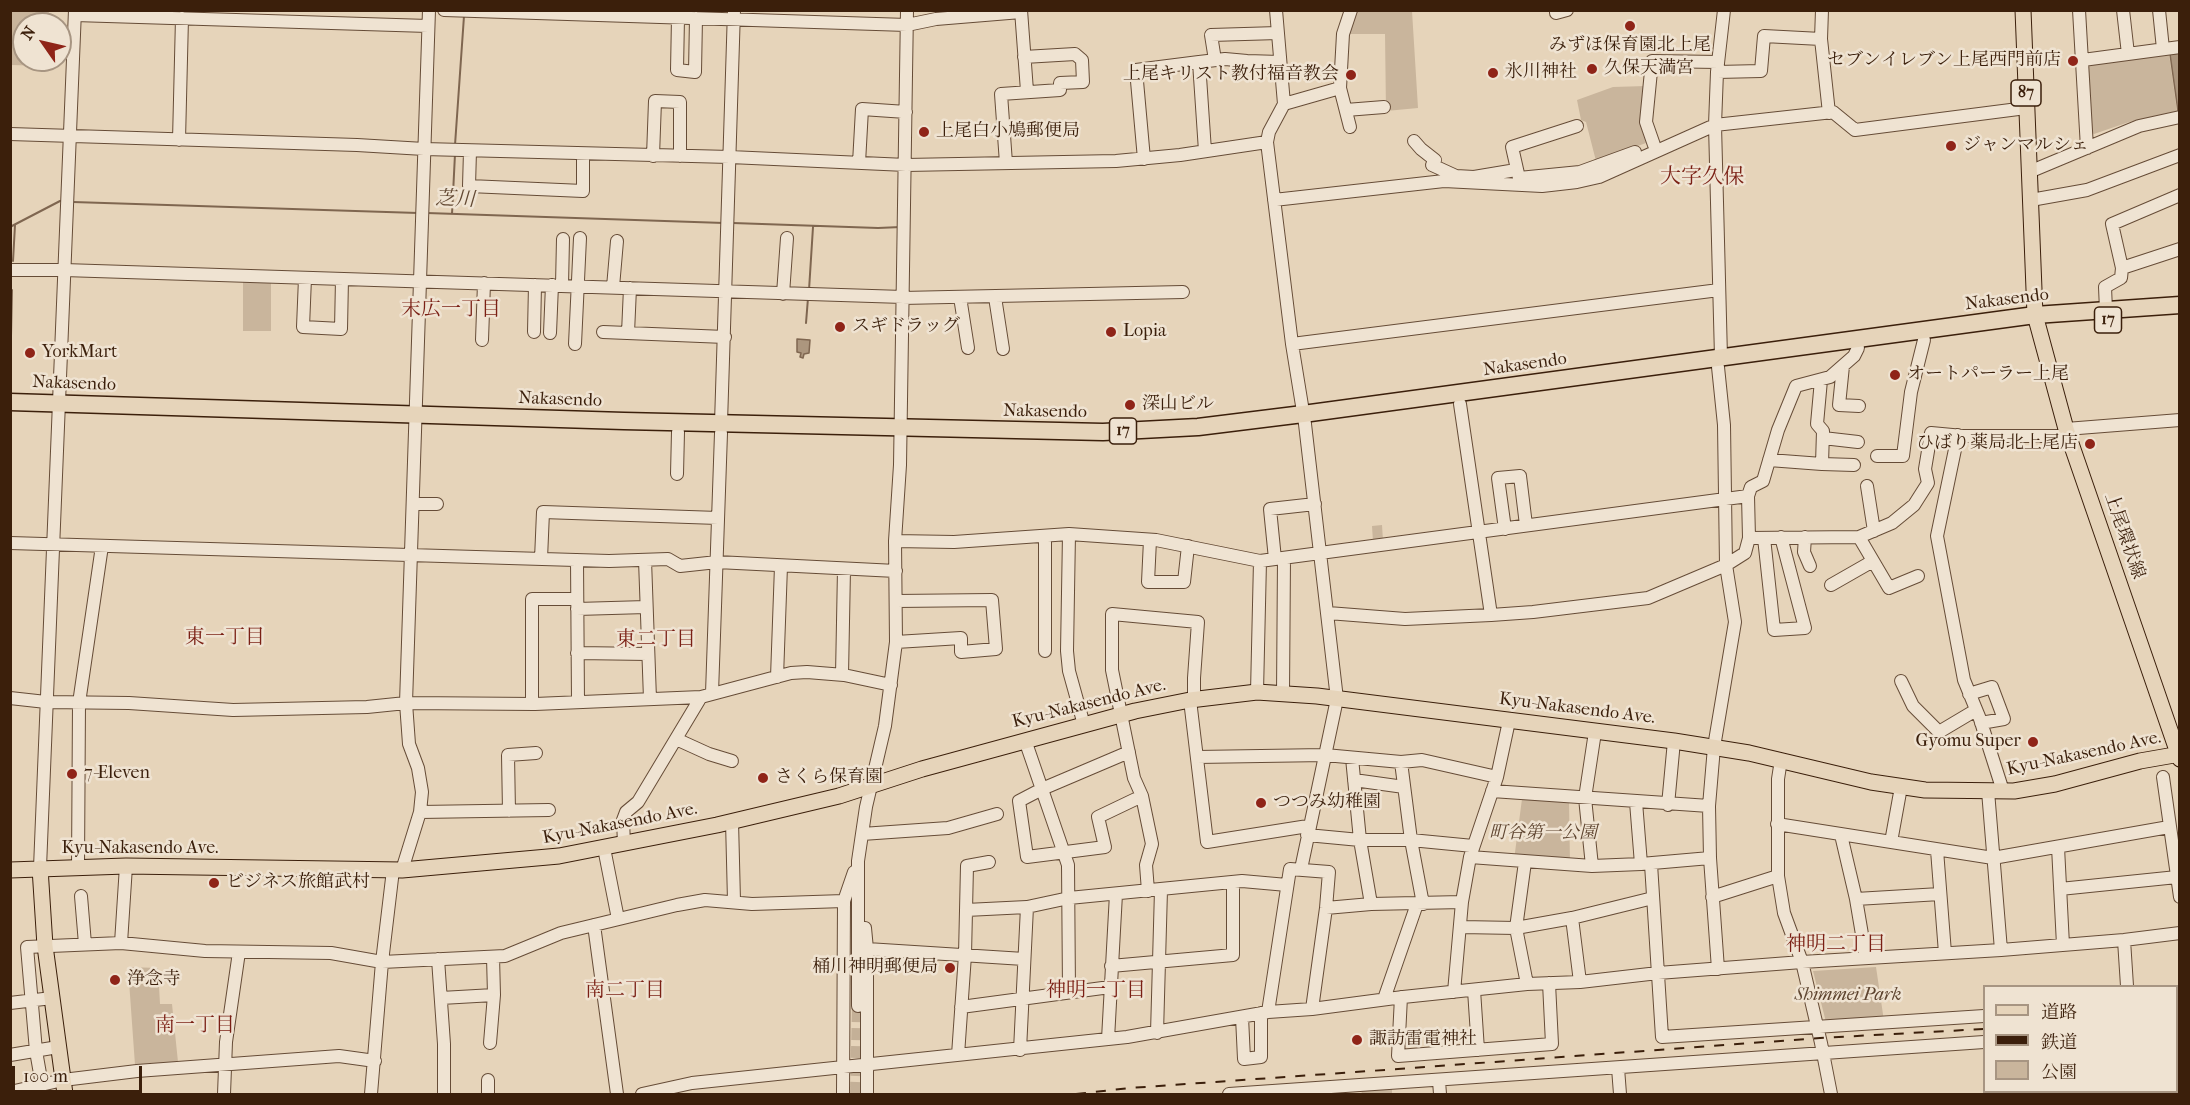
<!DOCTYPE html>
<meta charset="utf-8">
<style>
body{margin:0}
#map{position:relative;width:2190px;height:1105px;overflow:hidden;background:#e6d4ba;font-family:"IM FELL French Canon","Noto Serif JP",serif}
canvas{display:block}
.frame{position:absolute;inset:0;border:12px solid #3b1f0b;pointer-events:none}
.legend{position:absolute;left:1983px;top:985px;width:195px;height:108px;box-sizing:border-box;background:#efe3d2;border:2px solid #a79582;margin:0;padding:8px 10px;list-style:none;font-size:18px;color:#3b1f0b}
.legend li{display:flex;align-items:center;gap:12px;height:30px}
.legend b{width:30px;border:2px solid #a79582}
.north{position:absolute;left:12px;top:12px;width:60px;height:60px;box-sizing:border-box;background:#efe3d2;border:2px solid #a79582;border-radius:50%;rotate:304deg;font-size:16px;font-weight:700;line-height:24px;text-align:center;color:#3b1f0b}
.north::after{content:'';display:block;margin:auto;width:21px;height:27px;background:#8f2418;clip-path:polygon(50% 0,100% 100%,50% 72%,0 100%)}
.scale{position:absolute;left:12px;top:1066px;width:130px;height:27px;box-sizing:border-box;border:3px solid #3b1f0b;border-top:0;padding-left:8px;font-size:18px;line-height:21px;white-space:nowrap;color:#3b1f0b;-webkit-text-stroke:4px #efe3d2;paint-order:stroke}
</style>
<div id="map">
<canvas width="2190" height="1105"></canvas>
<div class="frame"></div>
<ul class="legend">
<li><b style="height:8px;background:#e6d4ba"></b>道路</li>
<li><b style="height:8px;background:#3b1f0b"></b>鉄道</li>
<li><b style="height:16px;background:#c9b59c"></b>公園</li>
</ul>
<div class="north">N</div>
<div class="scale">100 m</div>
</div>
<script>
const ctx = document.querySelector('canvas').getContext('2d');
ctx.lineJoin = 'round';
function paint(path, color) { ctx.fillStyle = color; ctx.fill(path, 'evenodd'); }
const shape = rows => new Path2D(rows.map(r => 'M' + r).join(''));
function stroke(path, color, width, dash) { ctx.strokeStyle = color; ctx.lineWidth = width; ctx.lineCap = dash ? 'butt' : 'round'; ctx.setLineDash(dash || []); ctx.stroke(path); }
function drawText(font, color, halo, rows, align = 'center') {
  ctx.font = font + ' "IM FELL French Canon","Noto Serif JP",serif'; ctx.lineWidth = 5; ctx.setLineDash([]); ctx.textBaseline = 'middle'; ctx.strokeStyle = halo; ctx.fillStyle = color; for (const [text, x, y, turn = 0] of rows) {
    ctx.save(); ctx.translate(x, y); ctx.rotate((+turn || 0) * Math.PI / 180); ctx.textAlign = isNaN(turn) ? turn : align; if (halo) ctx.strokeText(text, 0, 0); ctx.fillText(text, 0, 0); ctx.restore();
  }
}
const green = shape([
 [11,10,49,11,48,24,24,24,24,60,47,60,47,66,11,65],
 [1351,11,1412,11,1418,108,1386,111,1385,34,1343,34],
 [2169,54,2177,111,2129,122,2094,134,2091,132,2088,68,2090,64],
 [1646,86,1643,125,1646,143,1596,161,1586,122,1581,120,1577,100,1613,87],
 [243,279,271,279,271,331,243,331],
 [1382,525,1383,541,1373,542,1372,526],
 [1522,799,1569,800,1570,864,1514,860],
 [128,967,158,968,160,1004,172,1004,178,1062,135,1065],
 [1876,967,1884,1021,1827,1026,1813,971],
 [1392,1089,1392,1094,1362,1094,1361,1090]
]);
const water = shape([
 [2179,53,2179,111,2178,111,2170,54,2179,53],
 [797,339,810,340,809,353,804,354,803,358,800,357,801,353,797,352,797,339]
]);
const stream = shape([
 [455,145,464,16],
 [73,202,418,213],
 [427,213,724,223],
 [452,214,455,154],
 [733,223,878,228,901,227],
 [10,227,60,201,64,201],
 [13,261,15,225],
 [809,290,813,227],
 [806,323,808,298],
 [10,382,12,290]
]);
const minorTunnel = shape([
 [856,1094,858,1006]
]);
const minor = shape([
 [444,10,907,25,936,19,1021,12],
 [1021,10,1027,91],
 [1276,10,1284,104,1269,132,1267,142,1292,344,1305,424,1337,699,1301,869],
 [1556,10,1556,13,1567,10],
 [1822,10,1821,39,1829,113],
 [2079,10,2087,148],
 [2123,10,2128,54],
 [2159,10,2163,49],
 [75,15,428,26],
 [678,18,677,70,695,72,696,18],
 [1215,60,1211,35,1278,33],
 [2083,60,2180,47],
 [1717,72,1761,71,1764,36,1821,39],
 [1340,88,1350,127],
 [1284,104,1340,88,1343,34,1351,10],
 [1346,110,1384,107],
 [1577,126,1512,147,1519,178,1580,172,1635,152],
 [10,134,357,145,424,149,730,157,906,165,1116,161,1180,155,1267,142],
 [179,140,182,18],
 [1414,141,1421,149,1435,160,1432,165,1456,176,1474,177,1516,170],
 [1654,145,1646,122,1652,61,1718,62],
 [470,151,469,186,583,191,583,154],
 [1205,151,1199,62,1225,59,1247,61,1280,62],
 [653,156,655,101,680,102,680,156],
 [1144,159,1136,70,1199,62],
 [859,163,862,109,906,112],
 [1006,163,1001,94,1060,90,1060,83,1083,82,1082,60,1075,54,1024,57],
 [2029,172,2139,126,2180,117],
 [1274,200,1444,181,1542,186,1577,182,1599,177,1715,125,1833,112,1855,130,2026,108],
 [2031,200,2087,190,2180,155],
 [2122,268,2180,249],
 [10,270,64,270,903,297],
 [305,278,303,327,341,329,342,279],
 [562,285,563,239],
 [613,287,617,241],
 [783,294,787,238],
 [960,297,968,348],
 [995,297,1003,349],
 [902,298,1183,292],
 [2106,310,2105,287,2121,278,2122,268,2112,224,2180,195],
 [534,332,535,285],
 [603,332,725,337],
 [550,333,552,285],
 [628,333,630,288],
 [482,340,484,283],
 [575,344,580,238],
 [1292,344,1719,290],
 [1721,357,1715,125,1717,72,1724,10],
 [1843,366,1839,405,1859,406],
 [1718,367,1724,425,1726,565,1735,622,1714,747,1709,806,1710,858,1718,969],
 [1460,404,1491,615],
 [721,423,734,10],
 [2066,429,2180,420],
 [1958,435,1937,536,1964,680,1980,719,2003,791],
 [1823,438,1858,442],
 [1877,456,1903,456,1911,392,1924,340],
 [1769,460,1822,464,1823,431,1817,424,1821,380],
 [1822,464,1854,465],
 [677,474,678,432],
 [1867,486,1874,531],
 [413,504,437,504],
 [1505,529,1498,478,1520,476,1526,525],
 [1069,534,1067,651,1069,671,1084,725],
 [1805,537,1804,552,1810,566],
 [1859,537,1889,588,1918,576],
 [1749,538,1859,537,1892,523,1914,505,1928,483,1925,469,1931,433,1963,436,2070,436],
 [1764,538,1774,630,1805,628,1781,537],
 [1150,540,1148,582,1184,582,1188,546],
 [895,541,954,542,1069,534,1156,540,1260,561,1748,496,1751,487,1763,481,1778,430,1796,386,1830,377,1854,356,1858,348],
 [10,543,609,561,668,559,680,566,717,562,896,571],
 [541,559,543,512,718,518],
 [1275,559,1270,509,1315,504],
 [577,560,578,702],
 [645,560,650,699],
 [1831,585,1873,561],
 [896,601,992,600,996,649,961,652,961,638,896,642],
 [577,609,646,607],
 [1328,613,1405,619,1491,615,1533,612,1648,598,1726,565,1745,553,1749,538,1748,496],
 [1045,651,1045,536],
 [577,653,648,654],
 [842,675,844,569],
 [777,677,781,566],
 [1901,681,1913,706,1939,732,1976,710],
 [1257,692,1260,561],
 [712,693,721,433],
 [1283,694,1284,558],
 [1969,694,1992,687,2004,719,1981,723],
 [10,698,46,702,129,703,233,710,367,707,406,703,535,704,701,697,791,673,807,672,844,675,891,685],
 [1190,700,1207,842,1308,826],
 [532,704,532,599,577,599],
 [676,739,709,754,732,761],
 [1025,740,1068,865,1069,991],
 [1129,752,1042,789,1019,801,1027,857,1105,847,1098,817,1142,796],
 [1197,757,1325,755,1401,762,1422,760,1497,777],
 [1352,758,1360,840,1371,904],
 [1781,760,1778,779,1778,876,1784,913,1802,962,1821,1043,1831,1094],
 [1401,762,1411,840,1423,904],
 [2163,777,2180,897],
 [1354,780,1404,787],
 [1492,791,1709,806],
 [1988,791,2001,950],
 [1636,802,1641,864],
 [1668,805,1674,741],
 [509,811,508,755,536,753],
 [420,812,549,810],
 [732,821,734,901],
 [1777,824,1993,858,2169,827],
 [862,834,948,828,997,814],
 [1307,835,1360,840,1411,840,1473,846],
 [1841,835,1856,899,1866,958],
 [1891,842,1901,787],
 [624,844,623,820,626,812,638,802,701,697],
 [2058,847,2063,945],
 [604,848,618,919],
 [1937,850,1945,953],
 [1470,857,1592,866,1641,864,1710,858],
 [1525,862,1516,928,1527,984],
 [1651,864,1662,1037,1984,1016],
 [1592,866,1585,798,1595,732],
 [78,867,79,703,102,546],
 [40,868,75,10],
 [402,870,420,812,422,792,418,768,409,744,406,703,429,10],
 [2060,889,2177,877],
 [1148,891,1146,865,1152,844,1142,796,1134,778,1112,670,1112,614,1198,622,1194,678,1194,699],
 [81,896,85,944],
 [1712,897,1778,876],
 [1856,899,1940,894],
 [1326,908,1371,904,1462,902],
 [966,910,1027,907,1069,898,1242,881,1287,885],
 [1572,918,1580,982],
 [594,925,617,1094],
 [1461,927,1516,928,1572,918,1653,898],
 [865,928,867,949,867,1094],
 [2124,940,2127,986],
 [121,943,126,866],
 [867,949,1024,959],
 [438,959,444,1044,444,1094],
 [1111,966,1233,955,1233,882],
 [1474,990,1478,1050],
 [1454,992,1462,902,1470,857,1497,777,1509,721],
 [1401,997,1398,1056,1552,1044,1549,983],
 [441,998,494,995],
 [1384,999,1417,904],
 [10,1003,52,998],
 [2176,1005,2180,1005],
 [858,1006,858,861,866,807,885,726,896,642,895,541,900,465,907,10],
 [961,1007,1110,987],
 [1268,1012,1290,869,1329,872,1326,908,1312,1009],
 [1242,1017,1244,1059,1261,1057,1261,1013],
 [2176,1030,2180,1030],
 [1157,1033,1161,890],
 [1108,1039,1116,894],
 [490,1043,494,995,493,957],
 [1020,1050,1027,907],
 [10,1055,58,1047],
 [958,1055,965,955,967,866,989,862],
 [1618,1068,1620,1094],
 [488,1080,488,1094],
 [1439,1081,1440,1094],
 [42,1085,36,1051,27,947,121,943,205,951,331,953,382,962,505,956,561,933,677,905,705,900,752,904,844,901],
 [10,1092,63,1080,137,1071,339,1056,375,1061],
 [1995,1092,1995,1094],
 [224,1094,226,1042,239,952],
 [371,1094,382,962,393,870],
 [642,1094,692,1083,1127,1037,1268,1012,1312,1009,1403,997,1527,984,1580,982,1658,973,1802,962,2001,950,2124,940,2180,933],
 [843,1094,844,901,854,872],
 [1229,1094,1984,1042],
 [2134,1094,2156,1093]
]);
const major = shape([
 [2023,10,2035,315,2066,429,2180,759],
 [40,868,45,946,65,1094],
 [10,870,126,866,402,870,559,856,717,825,839,796,922,769,1135,711,1190,700,1257,692,1317,696,1674,741,1749,753,1871,782,1925,790,2014,791,2055,784,2140,761,2180,754]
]);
const highway = shape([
 [10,402,624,421,1103,432,1198,427,1303,414,2035,315,2180,305]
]);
const rail = shape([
 [2176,1016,2180,1015],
 [1076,1094,1130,1088,1398,1069,1820,1038,1984,1029]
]);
const markers = [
 [1630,26,6,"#8f2418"],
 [2073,61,6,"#8f2418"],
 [1592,69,6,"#8f2418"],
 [1493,73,6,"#8f2418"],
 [1351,75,6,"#8f2418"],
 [924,132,6,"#8f2418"],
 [1951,146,6,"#8f2418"],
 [840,327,6,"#8f2418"],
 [1111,332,6,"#8f2418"],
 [30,353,6,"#8f2418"],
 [1895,375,6,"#8f2418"],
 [1130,405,6,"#8f2418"],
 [2090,444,6,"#8f2418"],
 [2033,742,6,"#8f2418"],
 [72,774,6,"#8f2418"],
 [763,778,6,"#8f2418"],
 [1261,803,6,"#8f2418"],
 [214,883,6,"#8f2418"],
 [950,968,6,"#8f2418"],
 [115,980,6,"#8f2418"],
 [1357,1040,6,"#8f2418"]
];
const shields = [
 [2026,93,30],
 [2108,320,27],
 [1123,431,27]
];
const shieldNames = [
 ["87",2026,93],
 ["17",2108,320],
 ["17",1123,431]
];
const poiNames = [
 ["みずほ保育園北上尾",1630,46,"center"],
 ["セブンイレブン上尾西門前店",2061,61,"right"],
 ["久保天満宮",1604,69],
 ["氷川神社",1505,73],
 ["上尾キリスト教付福音教会",1339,75,"right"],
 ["上尾白小鳩郵便局",936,132],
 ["ジャンマルシェ",1963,146],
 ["スギドラッグ",852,327],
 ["Lopia",1123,332],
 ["YorkMart",42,353],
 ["オートパーラー上尾",1907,375],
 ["深山ビル",1142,405],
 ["ひばり薬局北上尾店",2078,444,"right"],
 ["Gyomu Super",2021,742,"right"],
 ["7-Eleven",84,774],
 ["さくら保育園",775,778],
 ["つつみ幼稚園",1273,803],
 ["ビジネス旅館武村",226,883],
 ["桶川神明郵便局",938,968,"right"],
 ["浄念寺",127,980],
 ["諏訪雷電神社",1369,1040]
];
const streetNames = [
 ["Nakasendo",2007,300,-7],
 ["Nakasendo",1525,365,-8],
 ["Nakasendo",74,384,2],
 ["Nakasendo",560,400,2],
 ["Nakasendo",1045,412,1],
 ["上尾環状線",2124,536,71],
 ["Kyu-Nakasendo Ave.",1089,704,-14],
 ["Kyu-Nakasendo Ave.",1577,709,7],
 ["Kyu-Nakasendo Ave.",2084,754,-12],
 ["Kyu-Nakasendo Ave.",620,824,-11],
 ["Kyu-Nakasendo Ave.",140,849]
];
const parkNames = [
 ["町谷第一公園",1543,834],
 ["Shimmei Park",1848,996]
];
const waterNames = [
 ["芝川",455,200,2]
];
const neighbourhoodNames = [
 ["末広一丁目",451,310],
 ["東一丁目",225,638],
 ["東二丁目",656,640],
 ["神明二丁目",1836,945],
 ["南二丁目",625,991],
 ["神明一丁目",1096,991],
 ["南一丁目",195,1026]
];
const quarterNames = [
 ["大字久保",1702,178]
];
paint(green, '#c9b59c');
paint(water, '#ac967e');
stroke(water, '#7f6650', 1.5);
stroke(stream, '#7f6650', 2);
stroke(minorTunnel, '#c4b097', 12, [12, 6]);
stroke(minor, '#664c37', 14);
stroke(major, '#3b1f0b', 17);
stroke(highway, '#3b1f0b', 19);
stroke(minor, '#efe3d2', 12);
stroke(major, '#e6d4ba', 15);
stroke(highway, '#e6d4ba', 16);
stroke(rail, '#3b1f0b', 2, [10, 10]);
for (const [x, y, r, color] of markers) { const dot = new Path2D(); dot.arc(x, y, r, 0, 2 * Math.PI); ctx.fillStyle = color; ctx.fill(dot); stroke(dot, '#efe3d2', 2); }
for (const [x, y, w] of shields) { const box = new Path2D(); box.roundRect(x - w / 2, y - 13, w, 26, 4.5); ctx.fillStyle = '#efe3d2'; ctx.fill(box); stroke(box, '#3b1f0b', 1.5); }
drawText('bold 16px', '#3b1f0b', null, shieldNames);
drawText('18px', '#3b1f0b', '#efe3d2', poiNames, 'left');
drawText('18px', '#3b1f0b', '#efe3d2', streetNames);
drawText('italic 18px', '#5e442f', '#efe3d2', parkNames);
drawText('italic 20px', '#634933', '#efe3d2', waterNames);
drawText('20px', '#7a1f14', '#efe3d2', neighbourhoodNames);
drawText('21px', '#7a1f14', '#efe3d2', quarterNames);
</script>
